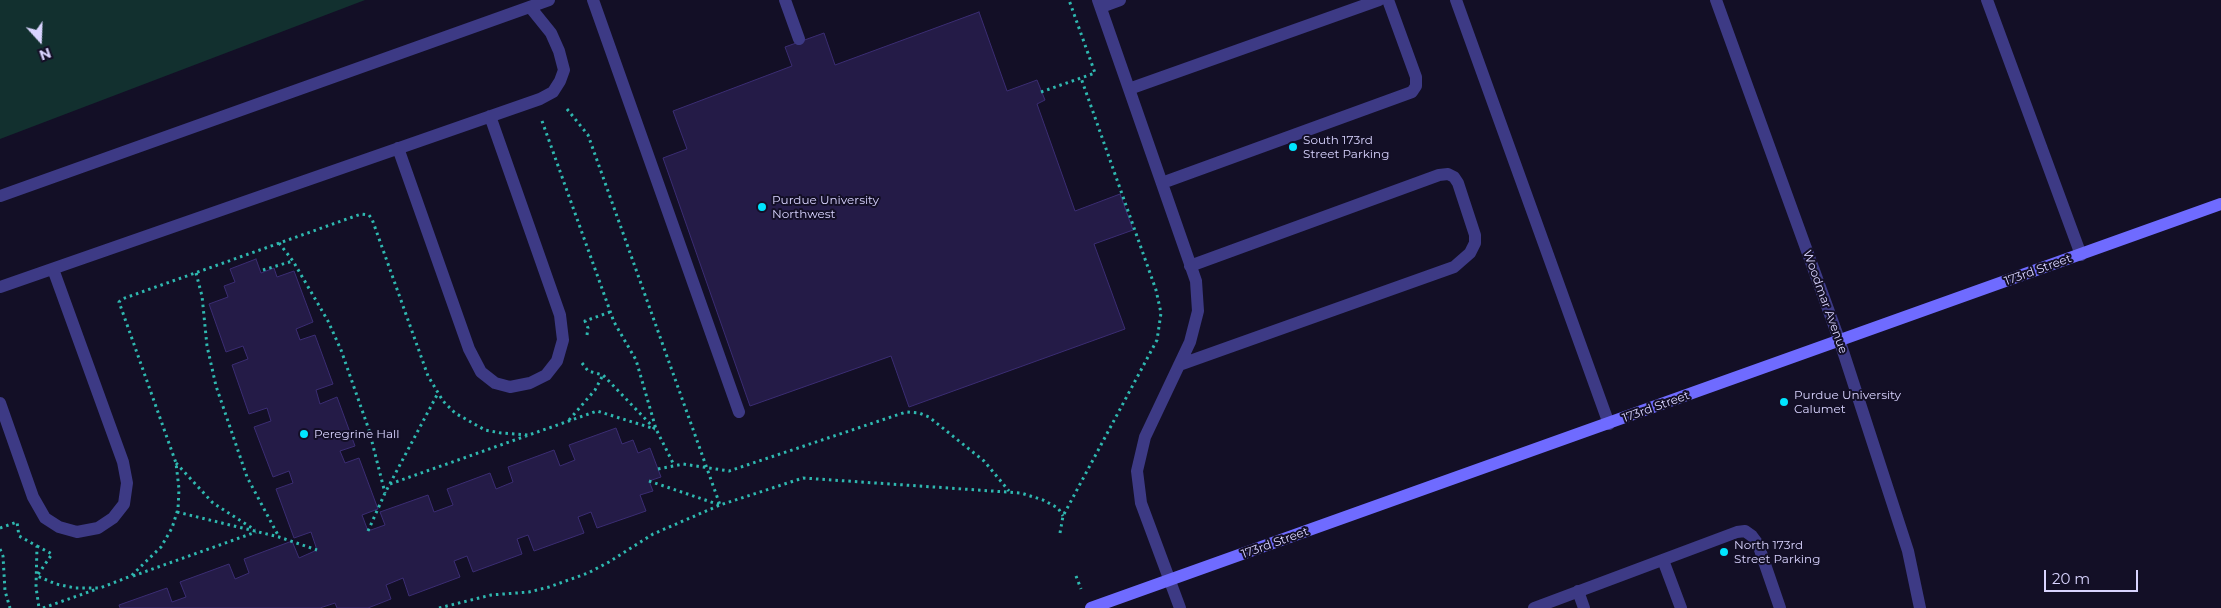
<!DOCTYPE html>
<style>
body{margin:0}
#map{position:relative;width:2221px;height:608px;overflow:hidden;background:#130f26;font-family:Montserrat,sans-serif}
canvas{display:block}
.north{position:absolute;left:15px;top:15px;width:50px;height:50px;-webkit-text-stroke:4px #130f26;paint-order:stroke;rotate:160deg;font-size:14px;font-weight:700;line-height:20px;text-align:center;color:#d9d4ff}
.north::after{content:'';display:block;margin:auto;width:18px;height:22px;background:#d9d4ff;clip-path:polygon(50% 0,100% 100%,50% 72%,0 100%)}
.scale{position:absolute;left:2044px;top:570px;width:94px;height:22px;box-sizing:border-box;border:2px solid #d9d4ff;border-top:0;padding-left:6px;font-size:15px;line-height:18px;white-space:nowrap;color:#d9d4ff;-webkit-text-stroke:4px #130f26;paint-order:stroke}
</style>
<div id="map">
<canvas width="2221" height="608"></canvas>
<div class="north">N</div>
<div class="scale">20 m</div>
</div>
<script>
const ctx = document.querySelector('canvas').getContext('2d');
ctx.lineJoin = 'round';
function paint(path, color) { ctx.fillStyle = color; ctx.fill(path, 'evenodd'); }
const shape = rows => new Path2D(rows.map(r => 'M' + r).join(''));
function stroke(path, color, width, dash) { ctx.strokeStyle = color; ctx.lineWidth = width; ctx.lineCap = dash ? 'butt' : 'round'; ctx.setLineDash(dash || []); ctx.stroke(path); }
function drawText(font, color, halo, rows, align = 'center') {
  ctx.font = font + ' Montserrat,sans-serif'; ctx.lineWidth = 4; ctx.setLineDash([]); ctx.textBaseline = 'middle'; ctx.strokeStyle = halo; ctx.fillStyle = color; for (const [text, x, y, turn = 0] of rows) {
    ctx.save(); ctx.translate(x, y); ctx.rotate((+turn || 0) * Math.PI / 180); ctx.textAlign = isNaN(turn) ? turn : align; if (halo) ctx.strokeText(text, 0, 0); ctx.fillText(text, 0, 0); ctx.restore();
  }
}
const green = shape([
 [0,0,365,0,0,139]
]);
const building = shape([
 [979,12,1007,91,1037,80,1045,100,1037,104,1075,211,1120,194,1133,230,1094,244,1125,329,909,407,891,356,750,406,663,158,687,149,673,111,792,66,785,47,824,33,835,65,979,12],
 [256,259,261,273,274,268,277,277,294,271,313,322,296,329,300,340,315,335,333,384,316,390,320,404,337,397,355,446,340,451,345,463,359,458,378,509,362,515,368,531,385,525,380,512,428,495,434,512,453,505,447,489,490,473,496,489,513,482,508,467,554,450,560,466,575,460,569,445,616,428,622,444,633,440,638,453,650,448,661,477,649,481,653,491,640,495,646,511,597,528,591,512,578,517,584,533,534,551,528,535,517,539,522,554,473,572,467,556,454,561,460,577,409,596,403,578,386,585,391,599,368,608,337,608,335,603,320,608,120,608,119,605,167,588,172,602,186,597,180,582,229,564,235,579,249,573,244,559,292,541,299,558,317,550,311,532,294,538,276,489,293,483,289,471,273,477,254,427,271,421,267,408,249,414,232,365,248,359,243,346,226,352,209,304,228,297,224,286,235,282,230,269,256,259]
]);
const path = shape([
 [1041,92,1095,73,1069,0],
 [567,109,588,135,720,505,803,478,1021,493,1043,500,1058,508,1063,516],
 [542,121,614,322,636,360,656,429,674,465],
 [279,243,293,261,328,321,341,350,369,430,385,493],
 [263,270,293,261],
 [196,273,202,296,207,346,216,386,247,477,279,537],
 [587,335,588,328,585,321,610,312],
 [582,363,588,371,603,375,655,429],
 [569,420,595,390,603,375],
 [176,463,213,503,255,530],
 [658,469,683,464,729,471,906,412,919,413,929,417,984,461,1009,491],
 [649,481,720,505],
 [390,484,597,411,655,429],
 [177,512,279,537,317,550],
 [0,528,17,522,19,536,37,546,36,587,39,608],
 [368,531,385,493,438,393],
 [1060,533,1063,516,1157,340,1161,313,1156,290,1081,78],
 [37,546,52,554,37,576,56,584,75,588,100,588,131,576,161,547,172,528,178,509,179,489,176,463,119,302,122,299,361,214,369,215,372,219,428,376,443,401,455,413,485,430,501,433,529,435],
 [0,549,3,556,5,591,10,608],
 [133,576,256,532],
 [1076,576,1081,589],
 [43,608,97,589],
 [439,608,491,595,529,592,549,587,588,573,609,562,653,534,720,505]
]);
const lane = shape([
 [593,0,739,412],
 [785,0,799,39],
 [1098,0,1196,281,1198,311,1190,342,1145,437,1137,471,1141,503,1180,608],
 [1456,0,1609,424],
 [1987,0,2081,255],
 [1101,7,1120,0],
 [1129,89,1379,0],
 [398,148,469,349,481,372,495,383,510,387,530,383,546,375,557,361,563,340,560,315,490,116],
 [1162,183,1412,92,1416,86,1416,77,1388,0],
 [0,196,549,0],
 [0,287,540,99,553,92,560,81,564,70,559,51,551,33,530,7],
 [1179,365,1454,267,1470,253,1475,243,1475,235,1458,183,1454,177,1448,174,1439,175,1190,266],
 [0,403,33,497,45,518,59,527,77,532,98,528,113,518,124,504,127,483,123,462,53,269],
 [1663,560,1681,608],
 [1578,591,1584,608],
 [1534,608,1737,532,1745,531,1752,536,1758,544,1780,608]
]);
const street = shape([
 [1716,0,1840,342,1908,551,1920,608]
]);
const secondary = shape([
 [1091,608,2221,204]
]);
const markers = [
 [1293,147,5,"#00e5ff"],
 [762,207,5,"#00e5ff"],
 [1784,402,5,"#00e5ff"],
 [304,434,5,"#00e5ff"],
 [1724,552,5,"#00e5ff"]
];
const poiNames = [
 ["South 173rd",1303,140],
 ["Street Parking",1303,154],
 ["Purdue University",772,200],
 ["Northwest",772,214],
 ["Purdue University",1794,395],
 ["Calumet",1794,409],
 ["Peregrine Hall",314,434],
 ["North 173rd",1734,545],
 ["Street Parking",1734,559]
];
const streetNames = [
 ["173rd Street",2038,270,-20],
 ["Woodmar Avenue",1825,302,70],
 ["173rd Street",1656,407,-20],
 ["173rd Street",1275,543,-20]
];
paint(green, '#12302f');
paint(building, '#241b47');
stroke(building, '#3b2d73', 1);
stroke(path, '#2fb8b0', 3, [2.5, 4]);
stroke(lane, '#3d3a85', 12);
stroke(street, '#3d3a85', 12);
stroke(secondary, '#6f6bff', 12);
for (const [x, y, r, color] of markers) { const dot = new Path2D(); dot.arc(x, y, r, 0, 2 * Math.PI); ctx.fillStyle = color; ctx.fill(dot); stroke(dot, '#130f26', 2); }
drawText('12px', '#d9d4ff', '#130f26', poiNames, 'left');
drawText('12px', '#d9d4ff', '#130f26', streetNames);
</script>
